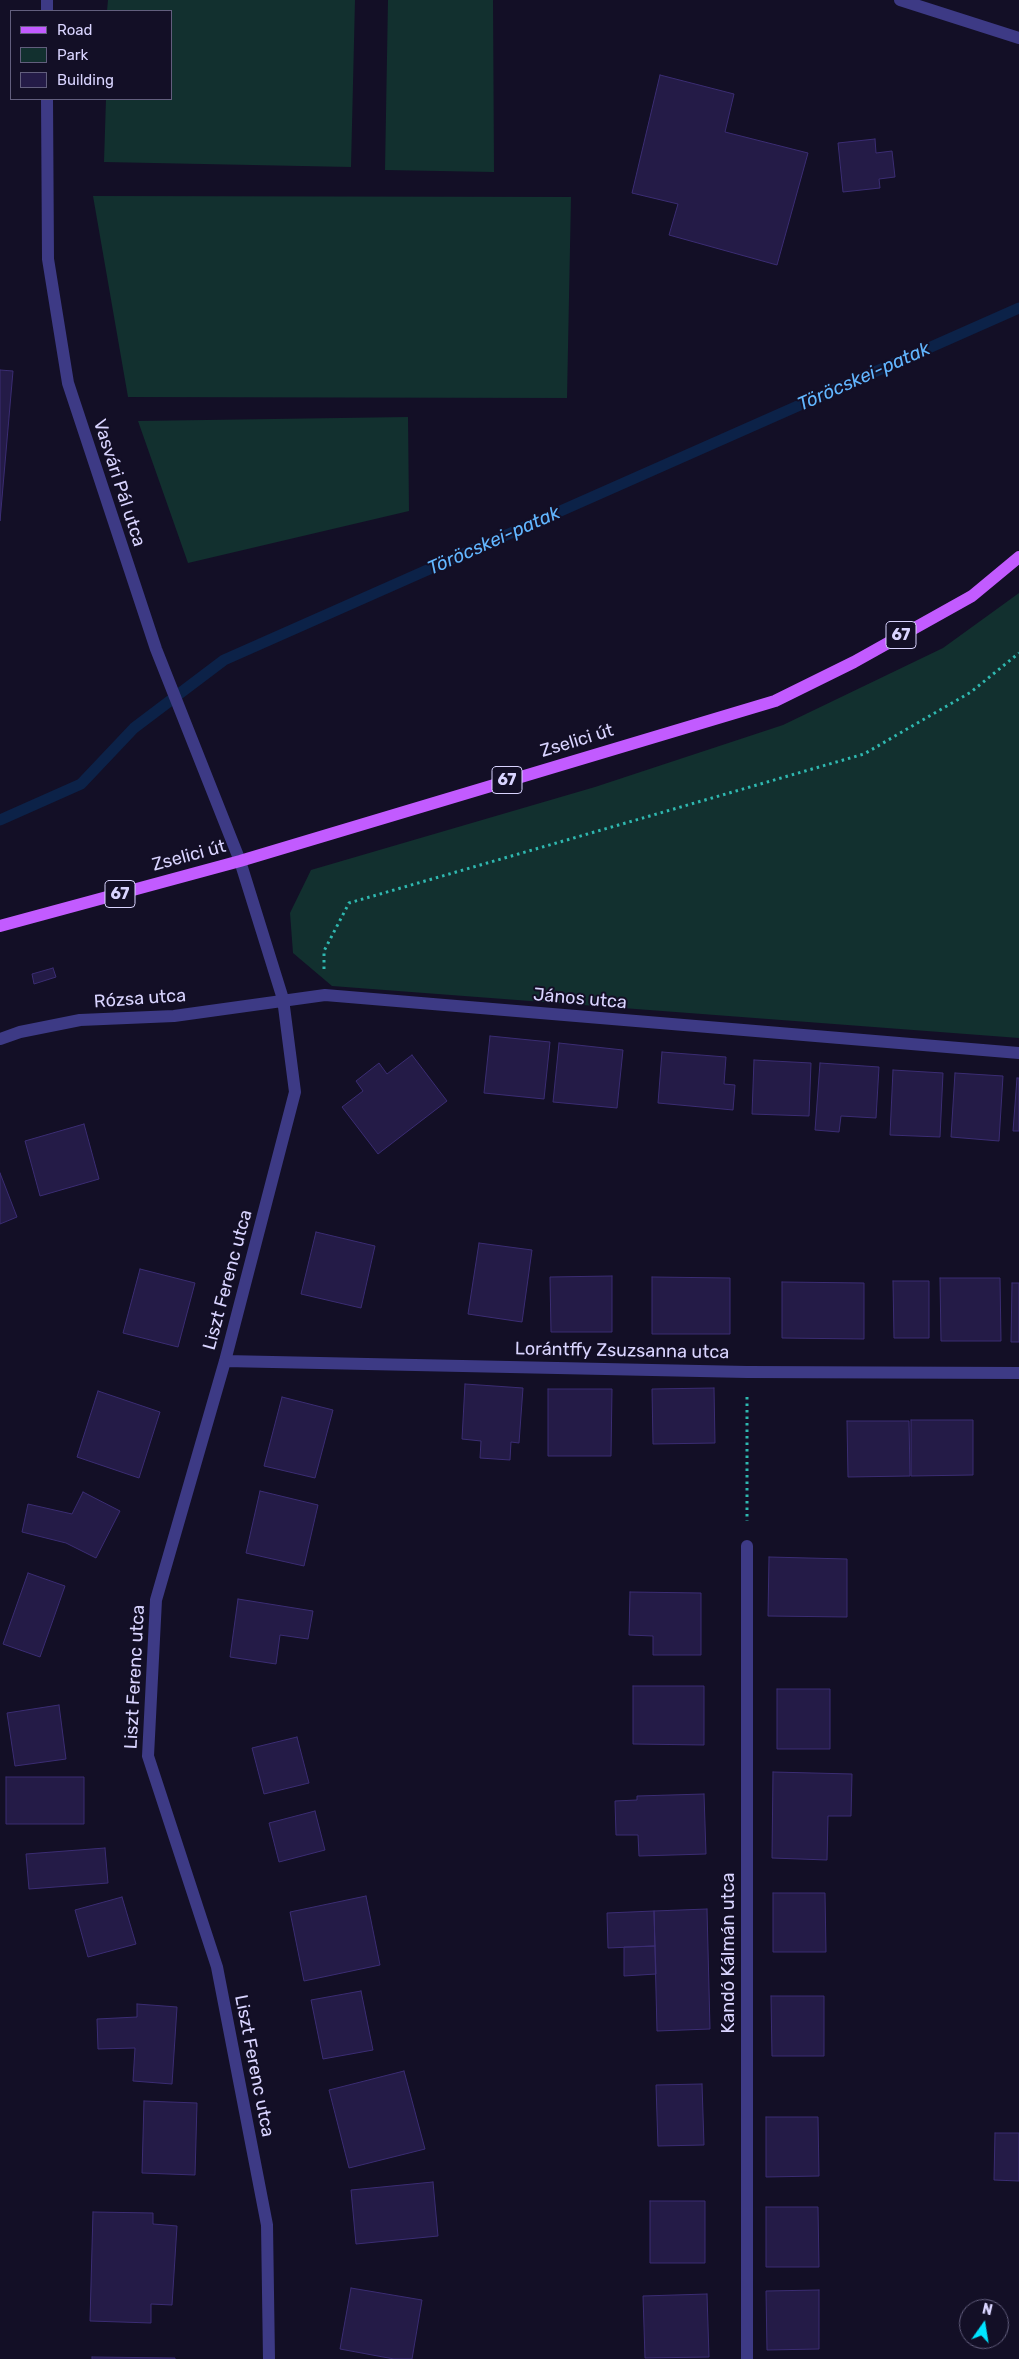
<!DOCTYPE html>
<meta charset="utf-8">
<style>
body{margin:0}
#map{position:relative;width:1019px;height:2359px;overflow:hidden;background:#130f26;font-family:Rubik,sans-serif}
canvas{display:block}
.legend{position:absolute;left:10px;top:10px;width:162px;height:90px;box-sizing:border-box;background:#130f26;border:1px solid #625e7d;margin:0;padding:6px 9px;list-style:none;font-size:15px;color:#d9d4ff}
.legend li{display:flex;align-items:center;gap:10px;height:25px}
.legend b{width:25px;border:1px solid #625e7d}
.north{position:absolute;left:959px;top:2299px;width:50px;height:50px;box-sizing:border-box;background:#130f26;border:1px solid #625e7d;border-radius:50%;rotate:13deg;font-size:14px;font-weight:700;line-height:20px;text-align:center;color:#d9d4ff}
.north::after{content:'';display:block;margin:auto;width:18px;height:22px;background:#00e5ff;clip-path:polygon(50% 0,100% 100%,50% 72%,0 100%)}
</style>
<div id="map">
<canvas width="1019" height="2359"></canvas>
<ul class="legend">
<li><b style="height:6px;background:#c25bff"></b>Road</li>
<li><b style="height:14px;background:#12302f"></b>Park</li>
<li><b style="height:14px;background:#241b47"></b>Building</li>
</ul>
<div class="north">N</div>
</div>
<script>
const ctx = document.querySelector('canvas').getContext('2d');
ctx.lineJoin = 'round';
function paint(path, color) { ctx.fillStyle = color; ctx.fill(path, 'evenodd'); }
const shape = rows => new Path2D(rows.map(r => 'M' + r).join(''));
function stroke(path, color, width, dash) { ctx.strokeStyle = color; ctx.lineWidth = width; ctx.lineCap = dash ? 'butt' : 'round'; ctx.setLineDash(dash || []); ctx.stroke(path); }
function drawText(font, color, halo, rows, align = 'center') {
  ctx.font = font + ' Rubik,sans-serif'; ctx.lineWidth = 4; ctx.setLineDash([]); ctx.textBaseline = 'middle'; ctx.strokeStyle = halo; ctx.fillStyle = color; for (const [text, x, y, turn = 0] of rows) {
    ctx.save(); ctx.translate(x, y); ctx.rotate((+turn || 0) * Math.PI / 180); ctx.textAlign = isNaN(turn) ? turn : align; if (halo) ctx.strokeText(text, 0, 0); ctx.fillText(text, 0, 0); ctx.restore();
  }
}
const green = shape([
 [108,0,355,0,351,167,104,162,106,99,171,99,171,11,107,11],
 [388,0,493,0,494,172,385,170],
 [93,196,571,197,567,398,128,397],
 [408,417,409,511,188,563,138,421],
 [1019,593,1019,1038,332,986,293,953,290,913,311,870,595,787,783,725,943,648]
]);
const stream = shape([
 [0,820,81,784,134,728,224,660,1019,308]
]);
const building = shape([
 [660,75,734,94,725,132,808,153,777,265,669,235,678,204,632,193,660,75],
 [875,139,876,153,892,151,895,177,879,179,880,188,843,192,838,143,875,139],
 [0,370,13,371,0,521,0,370],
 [53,968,56,977,34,984,32,974,53,968],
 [490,1036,550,1042,544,1099,484,1093,490,1036],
 [559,1043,623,1050,617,1108,553,1102,559,1043],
 [662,1052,726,1057,724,1084,735,1085,733,1110,658,1103,662,1052],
 [412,1055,447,1101,378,1154,342,1107,363,1091,356,1081,379,1063,387,1074,412,1055],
 [754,1060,811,1063,809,1116,752,1114,754,1060],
 [820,1063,879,1067,876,1118,841,1116,839,1132,815,1130,820,1063],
 [893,1070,943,1073,940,1137,890,1135,893,1070],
 [955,1073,1003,1076,999,1141,951,1137,955,1073],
 [1017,1078,1019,1078,1019,1131,1013,1131,1017,1078],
 [84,1124,99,1179,40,1196,25,1141,84,1124],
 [0,1173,17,1217,0,1224,0,1173],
 [316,1232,375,1246,361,1308,301,1294,316,1232],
 [479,1243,532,1250,522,1322,468,1314,479,1243],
 [140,1269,195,1283,178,1347,123,1333,140,1269],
 [612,1276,612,1332,551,1332,550,1277,612,1276],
 [652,1277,730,1278,730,1334,652,1334,652,1277],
 [940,1278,1000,1278,1001,1341,941,1341,940,1278],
 [893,1281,929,1281,929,1338,894,1338,893,1281],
 [782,1282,864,1283,864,1339,782,1338,782,1282],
 [1012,1283,1019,1283,1019,1342,1011,1342,1012,1283],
 [465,1384,523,1388,519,1443,511,1442,510,1460,480,1458,481,1441,462,1439,465,1384],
 [714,1388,715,1443,653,1444,652,1389,714,1388],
 [548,1389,612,1389,611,1456,548,1456,548,1389],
 [98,1391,160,1412,139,1478,77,1457,98,1391],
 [282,1397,333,1410,315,1478,264,1466,282,1397],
 [911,1420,973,1420,973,1475,911,1476,911,1420],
 [847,1421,909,1421,910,1476,848,1477,847,1421],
 [260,1491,318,1505,304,1566,246,1553,260,1491],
 [83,1492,120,1511,96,1558,66,1543,22,1532,28,1504,72,1514,83,1492],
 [769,1557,847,1559,847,1617,768,1616,769,1557],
 [28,1573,65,1586,40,1657,3,1644,28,1573],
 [630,1592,701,1593,701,1655,653,1655,653,1636,629,1635,630,1592],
 [238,1599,313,1611,308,1639,280,1635,276,1664,230,1657,238,1599],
 [633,1686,704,1686,704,1745,633,1744,633,1686],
 [777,1689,830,1689,830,1749,777,1749,777,1689],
 [59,1705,66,1759,15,1766,7,1713,59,1705],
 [297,1737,309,1783,264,1794,252,1748,297,1737],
 [773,1772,852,1774,851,1816,828,1816,827,1860,772,1858,773,1772],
 [6,1777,84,1777,84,1824,6,1824,6,1777],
 [704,1794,706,1854,639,1856,638,1835,616,1835,615,1801,637,1800,637,1796,704,1794],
 [315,1811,325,1850,279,1862,269,1823,315,1811],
 [105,1848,108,1883,29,1889,26,1854,105,1848],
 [773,1893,825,1893,826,1952,773,1952,773,1893],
 [366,1896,380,1965,304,1981,290,1912,366,1896],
 [122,1897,136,1944,88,1957,75,1910,122,1897],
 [707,1909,710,2029,657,2031,654,1911,707,1909],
 [654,1911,655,1946,608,1948,607,1913,654,1911],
 [655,1946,656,1974,624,1976,624,1947,655,1946],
 [361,1991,373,2050,323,2059,311,2000,361,1991],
 [771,1996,824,1996,824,2056,772,2056,771,1996],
 [137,2004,177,2007,172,2084,133,2081,135,2048,98,2049,97,2019,137,2017,137,2004],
 [404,2071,425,2149,349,2168,329,2090,404,2071],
 [702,2084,704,2145,658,2146,656,2085,702,2084],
 [144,2101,197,2103,195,2175,142,2173,144,2101],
 [766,2117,818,2117,819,2176,766,2177,766,2117],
 [995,2133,1019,2133,1019,2181,994,2180,995,2133],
 [433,2182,438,2236,356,2244,351,2190,433,2182],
 [650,2201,705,2201,705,2263,650,2263,650,2201],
 [766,2207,818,2207,819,2267,766,2267,766,2207],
 [93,2212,153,2213,153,2224,177,2226,172,2305,151,2304,151,2323,90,2321,93,2212],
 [351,2288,422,2300,412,2359,394,2359,340,2349,351,2288],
 [819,2290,819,2349,767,2350,766,2291,819,2290],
 [707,2294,709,2357,645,2358,643,2296,707,2294],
 [92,2357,175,2358,175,2359,92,2359,92,2357]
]);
const path = shape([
 [324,969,324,951,349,903,864,754,971,692,1019,653],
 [747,1397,747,1521]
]);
const street = shape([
 [47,0,47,11],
 [900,0,1019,38],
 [47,99,48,259,68,383,156,649,240,861,283,999,295,1092,225,1361,156,1600,148,1756,217,1967,267,2225,269,2359],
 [0,1039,20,1032,80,1020,174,1016,325,995,1019,1053],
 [225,1361,747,1372,1019,1373],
 [747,1546,747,2359]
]);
const primary = shape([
 [0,926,240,861,775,701,854,662,972,596,1019,557]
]);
const shields = [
 [901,635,30],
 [507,780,30],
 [120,894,30]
];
const shieldNames = [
 ["67",901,635],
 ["67",507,780],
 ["67",120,894]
];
const streetNames = [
 ["Vasvári Pál utca",119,483,72],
 ["Zselici út",577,741,-17],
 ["Zselici út",189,856,-15],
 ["Rózsa utca",140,999,-4],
 ["János utca",580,999,5],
 ["Liszt Ferenc utca",228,1280,-75],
 ["Lorántffy Zsuzsanna utca",622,1351,1],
 ["Liszt Ferenc utca",135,1677,-87],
 ["Kandó Kálmán utca",729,1953,-90],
 ["Liszt Ferenc utca",254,2066,79]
];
const waterNames = [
 ["Töröcskei-patak",864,377,-24],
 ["Töröcskei-patak",494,541,-24]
];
paint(green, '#12302f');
stroke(stream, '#0c2248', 11);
paint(building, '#241b47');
stroke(building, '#3b2d73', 1);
stroke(path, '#2fb8b0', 3, [2.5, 4]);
stroke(street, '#3d3a85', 12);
stroke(primary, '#c25bff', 12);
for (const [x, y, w] of shields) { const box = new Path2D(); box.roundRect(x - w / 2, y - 13.5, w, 27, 4); ctx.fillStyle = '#130f26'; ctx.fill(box); stroke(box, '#d9d4ff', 1); }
drawText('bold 16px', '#d9d4ff', null, shieldNames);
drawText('18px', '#d9d4ff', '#130f26', streetNames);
drawText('italic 19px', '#62b6ff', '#130f26', waterNames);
</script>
